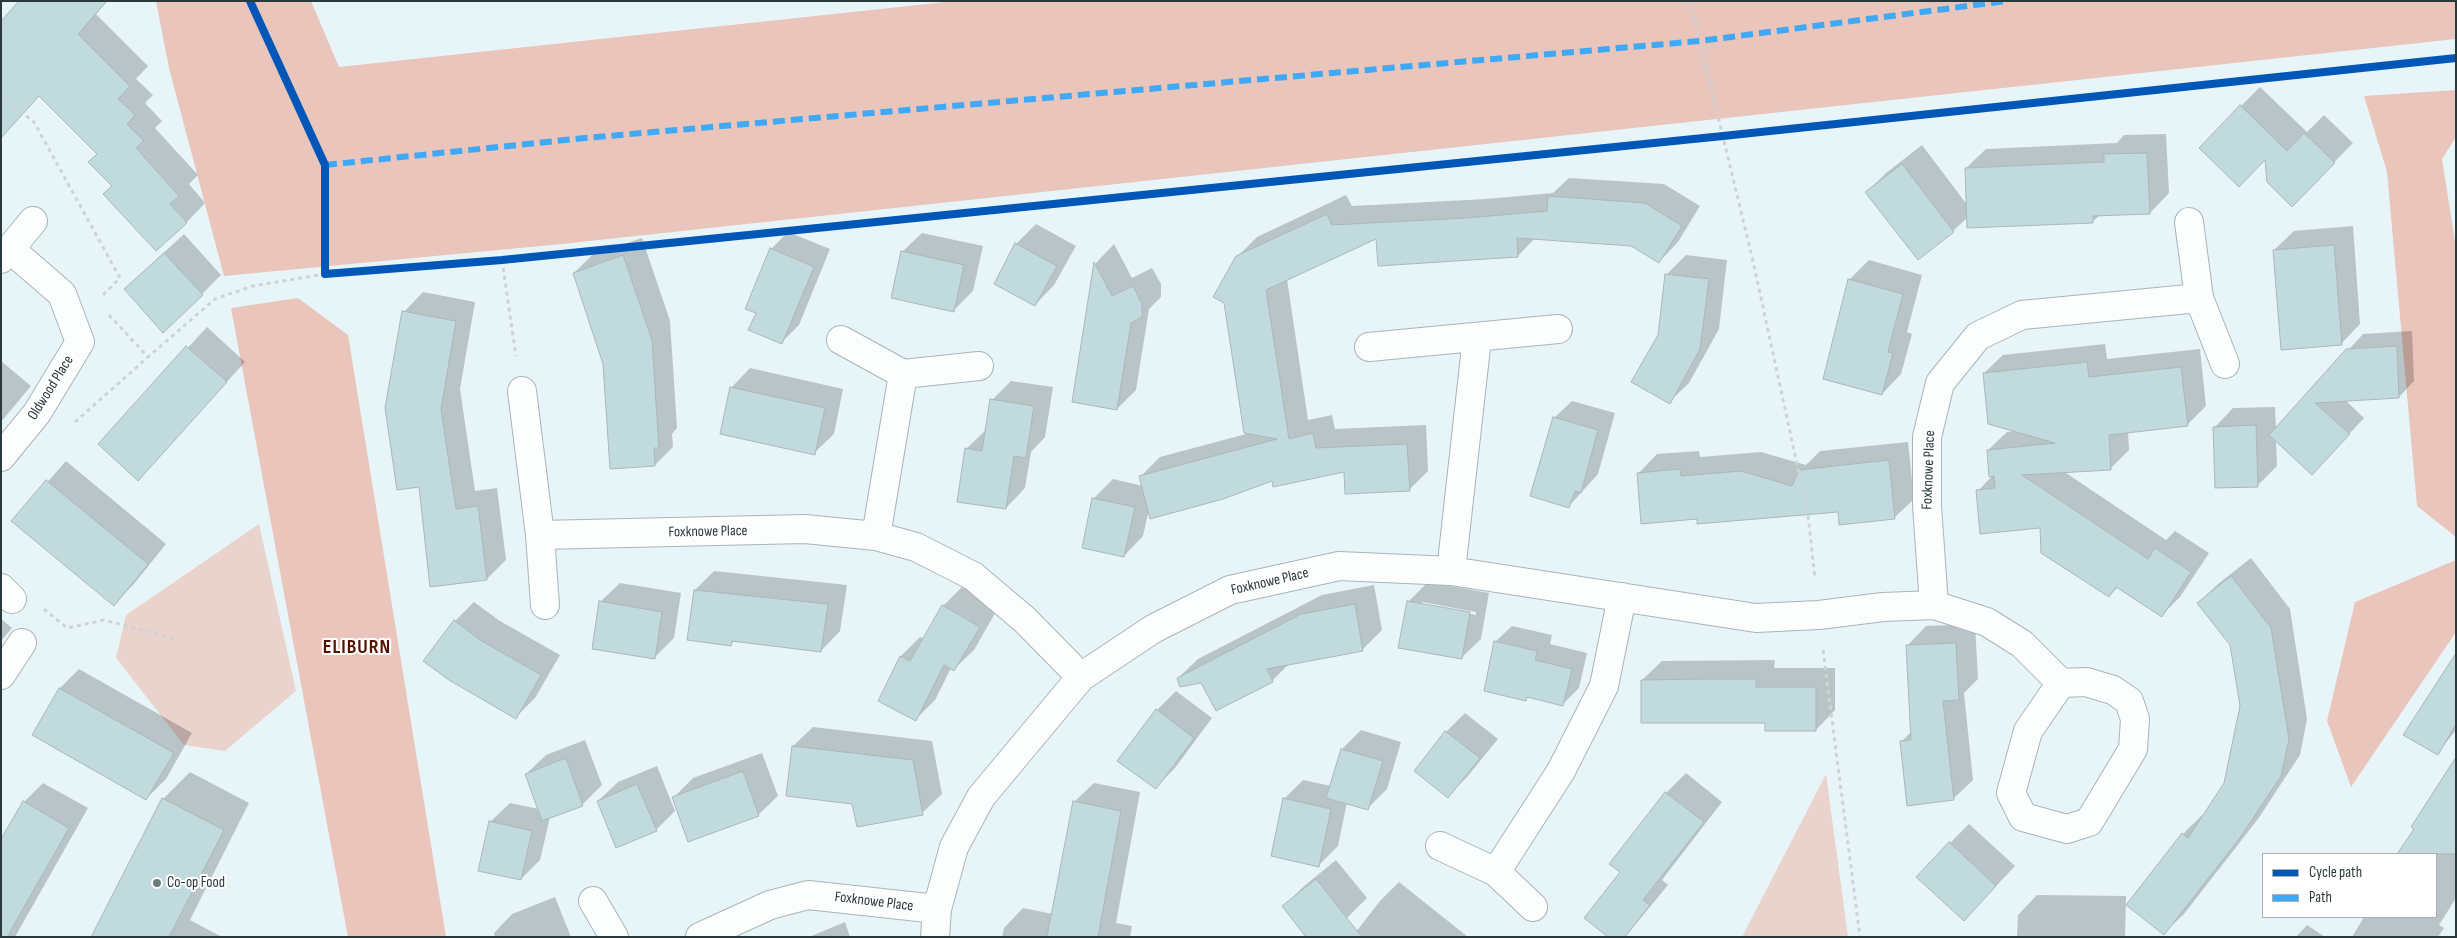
<!DOCTYPE html>
<style>
body{margin:0}
#map{position:relative;width:2457px;height:938px;overflow:hidden;background:#e8f5f8;font-family:"Sofia Sans Condensed",sans-serif}
canvas{display:block}
.frame{position:absolute;inset:0;border:2px solid #29393c;pointer-events:none}
.legend{position:absolute;left:2262px;top:853px;width:175px;height:65px;box-sizing:border-box;background:#fff;border:1px solid #a9b0b1;margin:0;padding:6px 9px;list-style:none;font-size:15px;color:#29393c}
.legend li{display:flex;align-items:center;gap:10px;height:25px}
.legend b{width:25px;border:1px solid #a9b0b1}
</style>
<div id="map">
<canvas width="2457" height="938"></canvas>
<div class="frame"></div>
<ul class="legend">
<li><b style="height:6px;background:#0057b8"></b>Cycle path</li>
<li><b style="height:6px;background:#3fa9f5"></b>Path</li>
</ul>
</div>
<script>
const ctx = document.querySelector('canvas').getContext('2d');
ctx.lineJoin = 'round';
function paint(path, color) { ctx.fillStyle = color; ctx.fill(path, 'evenodd'); }
const shape = rows => new Path2D(rows.map(r => 'M' + r).join(''));
function stroke(path, color, width, dash) { ctx.strokeStyle = color; ctx.lineWidth = width; ctx.lineCap = dash ? 'butt' : 'round'; ctx.setLineDash(dash || []); ctx.stroke(path); }
function drawText(font, color, halo, rows, align = 'center') {
  ctx.font = font + ' "Sofia Sans Condensed",sans-serif'; ctx.lineWidth = 4; ctx.setLineDash([]); ctx.textBaseline = 'middle'; ctx.strokeStyle = halo; ctx.fillStyle = color; for (const [text, x, y, turn = 0] of rows) {
    ctx.save(); ctx.translate(x, y); ctx.rotate((+turn || 0) * Math.PI / 180); ctx.textAlign = isNaN(turn) ? turn : align; if (halo) ctx.strokeText(text, 0, 0); ctx.fillText(text, 0, 0); ctx.restore();
  }
}
const green = shape([
 [259,524,296,691,225,751,184,745,116,658,126,615],
 [1826,774,1848,937,1742,937]
]);
const forest = shape([
 [156,1,311,1,339,67,955,1,2456,1,2456,39,562,244,224,276,169,68],
 [2456,90,2456,137,2442,159,2456,248,2456,537,2417,506,2387,172,2364,96],
 [298,298,348,335,446,937,348,937,231,308],
 [2456,560,2456,632,2351,787,2327,721,2355,602]
]);
const shadow = shape([
 [21,1,107,1,96,14,148,66,136,79,153,95,145,103,162,121,155,128,198,175,189,184,205,203,186,223,113,186,98,154,40,95,1,138,1,23],
 [2260,87,2307,132,2324,115,2353,143,2292,205,2241,106],
 [2166,134,2169,193,2150,213,2100,215,2092,222,1968,217,1953,231,1867,192,1886,173,1922,145,1968,206,1966,168,1986,149,2117,143,2124,135],
 [1569,178,1664,184,1700,206,1678,242,1659,262,1631,245,1535,238,1518,256,1378,237,1287,279,1308,420,1332,415,1335,429,1426,425,1428,471,1409,490,1345,470,1272,480,1149,509,1143,536,1124,556,1093,499,1113,479,1143,486,1140,477,1160,457,1246,434,1225,302,1237,257,1257,237,1346,195,1352,206,1486,199,1553,193],
 [1036,224,1076,246,1054,285,1035,305,1016,244],
 [2353,226,2360,324,2341,344,2274,250,2294,231],
 [788,232,830,249,799,325,782,342,757,312,771,249],
 [922,233,983,246,973,291,954,310,902,252],
 [184,234,221,275,202,294,145,270],
 [642,238,670,321,677,428,672,434,673,447,655,465,604,364,574,273,592,255],
 [1114,244,1132,278,1152,268,1161,284,1161,297,1149,309,1136,390,1117,409,1073,401,1096,263],
 [1686,255,1727,260,1719,329,1689,383,1669,402,1667,274],
 [1869,260,1922,275,1907,332,1912,334,1901,374,1882,394,1849,280],
 [423,292,475,302,460,389,475,491,497,488,506,560,487,579,432,585,404,312],
 [207,327,245,362,138,479,99,444],
 [2412,331,2414,381,2399,397,2345,400,2364,418,2327,458,2276,440,2277,466,2258,485,2214,428,2233,408,2275,407,2276,429,2363,334],
 [2105,344,2107,359,2200,349,2206,406,2187,425,2128,431,2129,450,2110,469,2063,471,2166,540,2175,531,2209,553,2180,597,2162,615,2118,587,2109,596,2041,527,1978,491,1993,475,1988,450,2007,432,2016,431,1984,373,2003,355],
 [1,361,31,386,1,422],
 [750,368,843,389,834,434,814,453,731,388],
 [1011,381,1053,387,1045,437,1031,452,1025,488,1006,508,966,449,986,430,992,400],
 [1572,401,1615,413,1598,474,1569,506,1554,418],
 [1908,442,1914,499,1894,518,1839,511,1698,517,1638,474,1657,454,1699,451,1700,457,1761,452,1806,465,1820,451],
 [66,461,166,544,133,585,114,604,13,521],
 [2251,558,2290,609,2307,719,2300,755,2258,819,2184,914,2164,933,2183,834,2202,815,2204,816,2226,784,2241,706,2231,645,2198,603,2218,584],
 [714,571,847,585,840,631,821,651,735,640,731,644,695,590],
 [1428,582,1489,593,1481,639,1461,658,1408,602],
 [1422,602,1476,612,1476,615,1422,605],
 [620,583,681,593,674,638,654,658,600,602],
 [1374,585,1382,630,1363,649,1289,664,1272,681,1202,681,1178,678,1198,659,1322,595],
 [962,587,998,608,974,650,954,669,951,668,935,700,916,719,879,701,901,656,920,637,924,639,943,606],
 [474,602,500,621,560,655,535,698,516,717,455,621],
 [1,619,12,628,1,641],
 [1975,624,1978,679,1964,693,1973,780,1953,799,1901,742,1912,731,1907,646,1926,626],
 [1512,626,1552,635,1550,644,1587,653,1579,688,1563,704,1529,696,1526,699,1495,642],
 [2456,658,2456,730,2437,754],
 [1775,660,1774,668,1835,668,1835,710,1816,730,1767,722,1642,680,1662,661],
 [79,669,192,733,166,779,146,799,34,734,60,688],
 [1176,691,1212,718,1175,768,1155,788,1157,710],
 [1465,713,1498,739,1467,777,1448,796,1446,732],
 [813,727,932,741,942,794,922,813,853,803,793,746],
 [1361,730,1401,742,1387,789,1368,808,1347,802,1338,846,1318,866,1284,799,1303,780,1331,786,1342,749],
 [585,740,602,785,583,804,550,817,540,860,521,879,490,822,510,803,539,809,526,774,546,755],
 [762,753,778,796,758,815,674,797,693,778],
 [657,766,675,811,656,830,598,801,618,782],
 [2456,766,2456,898,2439,925,2444,928,2438,937,2352,937,2364,917,2436,917,2436,854,2398,854],
 [190,772,249,803,190,920,222,937,93,937,163,799],
 [1686,773,1722,802,1662,880,1668,885,1625,937,1622,872,1611,864,1666,793],
 [43,783,88,808,15,937,1,937,24,802],
 [1094,783,1140,792,1116,923,1132,926,1130,937,1002,937,1004,928,1023,908,1053,914,1074,802],
 [1969,824,2015,866,1964,920,1950,843],
 [1336,860,1367,898,1347,918,1323,937,1284,906,1303,887],
 [1399,882,1468,937,1352,937,1380,901],
 [2037,895,2126,896,2125,937,2017,937,2018,915],
 [555,897,571,937,495,937,494,933,512,914],
 [845,922,850,937,809,937],
 [2307,925,2325,937,2296,937]
]);
const building = shape([
 [19,1,107,1,78,34,130,86,118,99,135,115,127,124,144,141,136,148,179,196,170,204,187,223,156,251,103,194,112,186,88,162,97,154,39,96,1,138,1,21,19,1],
 [2240,105,2287,151,2304,133,2335,163,2292,207,2267,182,2265,160,2239,187,2199,148,2240,105],
 [2147,153,2150,214,2093,216,2093,223,1967,228,1965,168,2104,162,2104,154,2147,153],
 [1902,164,1954,232,1918,260,1865,192,1902,164],
 [1548,196,1645,203,1682,226,1659,263,1631,246,1517,238,1518,257,1378,266,1376,239,1266,290,1289,439,1313,433,1316,448,1407,444,1410,491,1345,494,1344,472,1273,487,1272,481,1223,499,1150,519,1139,476,1277,439,1244,433,1224,303,1213,297,1236,256,1327,214,1332,225,1466,218,1547,211,1548,196],
 [1015,243,1057,266,1035,306,994,284,1015,243],
 [2334,245,2342,345,2281,350,2273,250,2334,245],
 [770,248,814,267,782,344,748,330,756,313,745,309,770,248],
 [901,251,964,265,954,312,891,298,901,251],
 [164,253,203,295,163,333,124,289,164,253],
 [623,255,652,340,659,448,654,448,655,466,610,469,603,364,573,273,623,255],
 [1094,262,1112,296,1133,286,1142,304,1142,317,1131,323,1117,410,1072,402,1094,262],
 [1665,274,1709,279,1700,349,1670,404,1631,382,1658,335,1665,274],
 [1848,279,1903,294,1888,352,1893,353,1882,395,1823,379,1848,279],
 [402,311,456,321,441,409,456,509,478,506,487,580,430,587,419,487,397,490,385,408,402,311],
 [186,346,227,382,138,481,98,444,186,346],
 [2397,346,2399,398,2315,403,2350,434,2312,475,2269,435,2346,349,2397,346],
 [2087,362,2089,377,2181,367,2188,426,2109,435,2111,470,2022,475,2148,559,2155,548,2191,572,2162,617,2116,587,2109,597,2041,553,2040,528,1980,534,1976,490,1995,488,1994,476,1989,477,1987,450,2055,443,1988,424,1983,373,2087,362],
 [730,387,825,408,815,455,720,434,730,387],
 [990,399,1034,406,1026,458,1014,456,1006,509,957,502,965,448,982,451,990,399],
 [1553,417,1598,430,1581,493,1575,491,1569,508,1530,496,1553,417],
 [2256,425,2258,487,2215,488,2213,427,2256,425],
 [1889,460,1895,519,1839,525,1838,512,1697,524,1697,519,1641,524,1637,473,1680,469,1681,476,1741,471,1792,486,1799,470,1889,460],
 [46,480,148,564,114,606,11,521,46,480],
 [1092,498,1135,507,1124,557,1082,548,1092,498],
 [2231,576,2271,628,2289,739,2281,776,2239,839,2164,935,2126,905,2182,833,2188,838,2224,783,2240,706,2230,645,2197,603,2231,576],
 [694,590,828,604,821,652,732,641,731,646,687,640,694,590],
 [599,601,662,612,655,659,592,649,599,601],
 [1407,601,1470,612,1462,659,1398,648,1407,601],
 [1355,604,1363,651,1267,669,1273,682,1216,711,1201,683,1180,687,1177,678,1301,614,1355,604],
 [942,605,980,627,954,671,944,665,916,721,878,701,900,656,910,661,942,605],
 [454,620,480,640,541,675,516,719,449,680,423,661,454,620],
 [1494,641,1537,651,1535,660,1572,669,1563,706,1527,697,1526,701,1484,691,1494,641],
 [1956,643,1959,700,1943,701,1954,800,1907,806,1900,741,1911,740,1906,645,1956,643],
 [2456,653,2456,724,2438,755,2403,735,2456,653],
 [1705,679,1756,679,1756,687,1816,687,1816,731,1765,731,1765,723,1641,723,1641,680,1705,679],
 [59,688,174,753,146,800,32,735,59,688],
 [1156,709,1194,738,1156,789,1117,761,1156,709],
 [1445,731,1480,758,1448,798,1414,771,1445,731],
 [792,746,913,760,923,815,857,827,852,804,786,796,792,746],
 [1341,749,1383,761,1368,810,1326,798,1341,749],
 [2456,757,2456,854,2397,854,2414,829,2411,827,2456,757],
 [566,758,583,806,542,821,525,774,566,758],
 [743,771,759,816,688,842,672,797,743,771],
 [637,784,657,831,616,848,597,801,637,784],
 [1665,792,1704,822,1643,900,1650,905,1625,937,1608,937,1584,918,1620,872,1609,864,1665,792],
 [162,798,224,830,169,937,91,937,162,798],
 [1283,798,1331,809,1319,867,1271,856,1283,798],
 [23,801,69,828,7,937,1,937,1,839,23,801],
 [1073,801,1121,811,1098,937,1047,937,1073,801],
 [489,821,532,831,521,880,478,871,489,821],
 [1949,842,1996,886,1964,921,1916,877,1949,842],
 [1316,879,1362,937,1306,937,1282,906,1316,879]
]);
const path = shape([
 [1690,1,1753,261,1808,515,1815,579],
 [1,96,34,122,120,278,101,297],
 [502,260,516,356],
 [109,315,148,357,215,299,253,286,325,274],
 [75,422,148,357],
 [44,609,67,628,104,620,176,639],
 [1823,650,1860,937]
]);
const minor = shape([
 [2189,222,2199,298,2225,364],
 [10,249,33,221],
 [1,259,10,249,62,294,80,342,37,413,1,457],
 [841,340,903,374,979,366],
 [1369,347,1558,329],
 [522,391,540,535,545,605],
 [540,535,805,529,876,536,916,547,973,576,1025,620,1081,677],
 [876,536,903,374],
 [1451,571,1477,338],
 [1,588,12,599],
 [1934,605,1927,506,1927,437,1940,383,1978,336,2022,315,2199,298],
 [1,675,22,643],
 [1440,846,1496,872,1533,907],
 [1496,872,1561,771,1604,686,1622,597],
 [593,901,614,937],
 [700,937,770,905,808,895,937,909],
 [935,937,937,909,954,847,981,797,1081,677,1153,629,1230,590,1339,566,1451,571,1756,618,1819,615,1883,607,1934,605,1987,622,2022,644,2061,683,2086,682,2113,690,2129,701,2135,719,2133,749,2089,822,2067,829,2023,817,2011,793,2028,731,2061,683]
]);
const quiet = shape([
 [325,165,585,138,1700,41,2006,1]
]);
const cycleway = shape([
 [250,1,325,165,325,274,502,260,1723,136,2456,58]
]);
const markers = [
 [157,883,5,"#6c7b7e"]
];
const streetNames = [
 ["Oldwood Place",51,388,-58],
 ["Foxknowe Place",1929,470,-88],
 ["Foxknowe Place",708,532,-1],
 ["Foxknowe Place",1270,582,-13],
 ["Foxknowe Place",874,902,7]
];
const poiNames = [
 ["Co-op Food",167,883]
];
const districtNames = [
 ["ELIBURN",357,648]
];
paint(green, '#ead3cd');
paint(forest, '#eac5bc');
paint(shadow, '#0003');
paint(building, '#c0dade');
stroke(building, '#aab7ba', 1);
stroke(minor, '#a8b5b8', 30);
stroke(path, '#ced4d5', 3, [4, 4]);
stroke(minor, '#fcfefe', 28);
stroke(quiet, '#3fa9f5', 6, [12, 6]);
stroke(cycleway, '#0057b8', 8);
for (const [x, y, r, color] of markers) { const dot = new Path2D(); dot.arc(x, y, r, 0, 2 * Math.PI); ctx.fillStyle = color; ctx.fill(dot); stroke(dot, '#fff', 2); }
drawText('15px', '#29393c', '#fff', streetNames);
drawText('15px', '#29393c', '#fff', poiNames, 'left');
ctx.letterSpacing = '1px';
drawText('bold 20px', '#531100', '#fff', districtNames);
ctx.letterSpacing = '0px';
</script>
